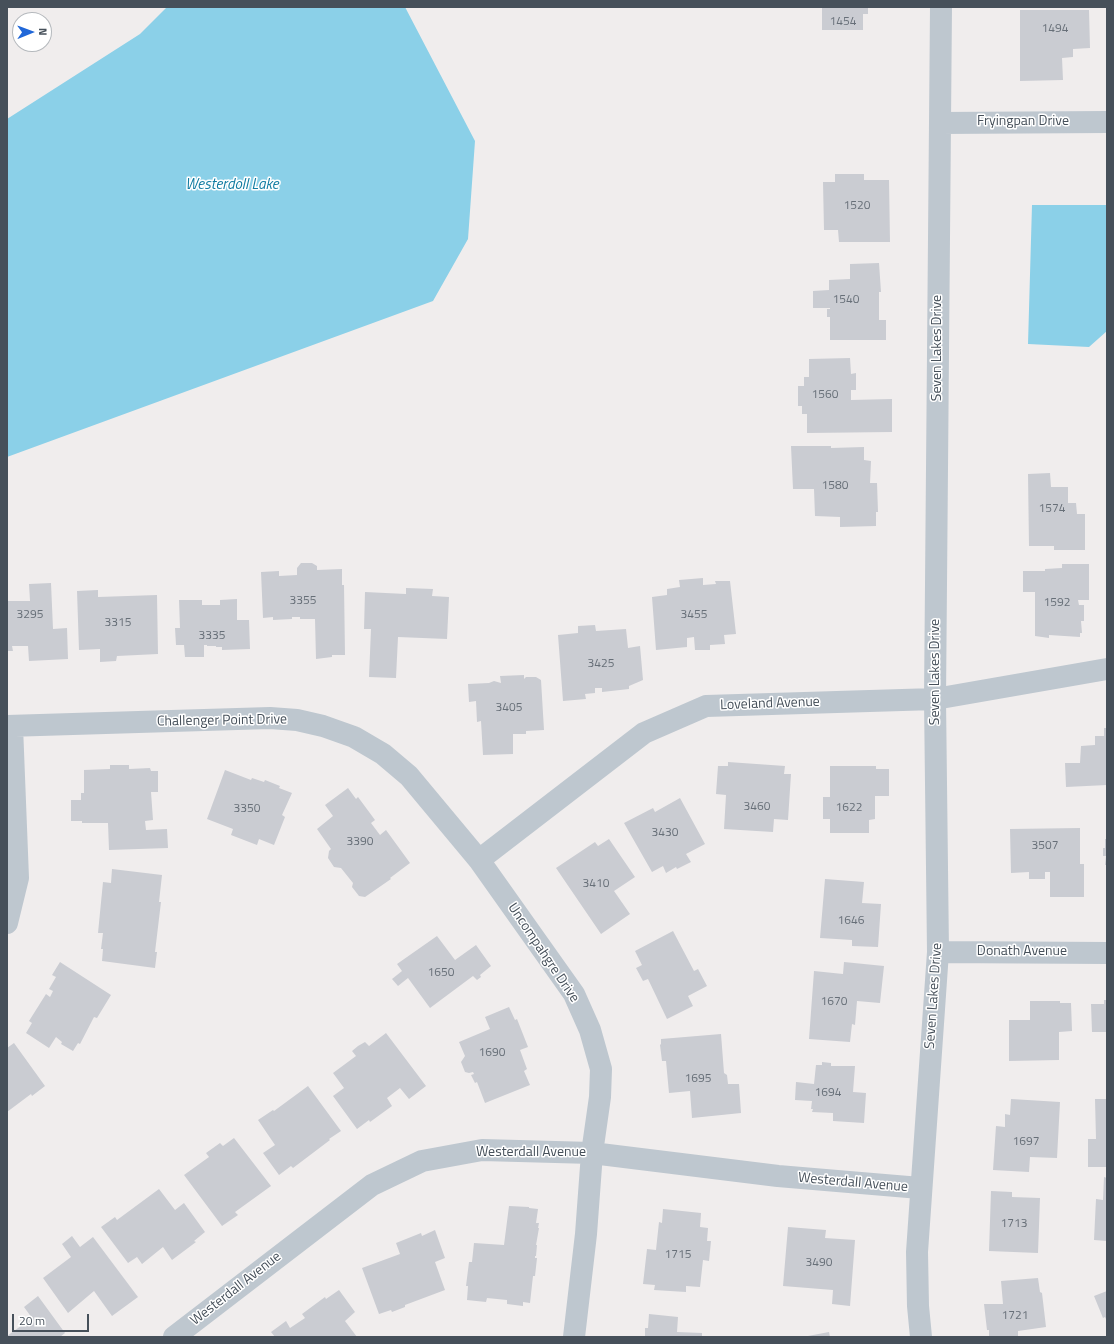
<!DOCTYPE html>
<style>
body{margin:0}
#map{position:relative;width:1114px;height:1344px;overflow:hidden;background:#f0eded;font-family:"Titillium Web",sans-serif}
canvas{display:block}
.frame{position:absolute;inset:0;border:8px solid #46505a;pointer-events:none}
.north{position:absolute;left:12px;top:12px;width:40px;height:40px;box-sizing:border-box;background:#fff;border:1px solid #b5b9bd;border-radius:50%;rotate:89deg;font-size:11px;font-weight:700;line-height:16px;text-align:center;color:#46505a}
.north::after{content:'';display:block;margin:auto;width:14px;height:18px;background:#2067d8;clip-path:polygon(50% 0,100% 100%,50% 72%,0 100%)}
.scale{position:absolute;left:12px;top:1314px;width:77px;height:18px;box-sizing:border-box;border:2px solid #46505a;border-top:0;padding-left:5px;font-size:12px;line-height:14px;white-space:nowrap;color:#46505a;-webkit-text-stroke:3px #fff;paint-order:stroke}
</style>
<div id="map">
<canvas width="1114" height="1344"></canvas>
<div class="frame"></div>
<div class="north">N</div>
<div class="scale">20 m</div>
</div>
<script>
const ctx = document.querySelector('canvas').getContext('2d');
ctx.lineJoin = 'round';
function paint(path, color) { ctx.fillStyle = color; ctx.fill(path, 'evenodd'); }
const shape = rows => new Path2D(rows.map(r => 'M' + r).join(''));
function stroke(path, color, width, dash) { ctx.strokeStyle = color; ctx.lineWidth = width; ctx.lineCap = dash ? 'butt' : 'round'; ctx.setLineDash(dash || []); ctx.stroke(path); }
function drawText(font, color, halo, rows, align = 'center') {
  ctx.font = font + ' "Titillium Web",sans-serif'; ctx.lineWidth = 3; ctx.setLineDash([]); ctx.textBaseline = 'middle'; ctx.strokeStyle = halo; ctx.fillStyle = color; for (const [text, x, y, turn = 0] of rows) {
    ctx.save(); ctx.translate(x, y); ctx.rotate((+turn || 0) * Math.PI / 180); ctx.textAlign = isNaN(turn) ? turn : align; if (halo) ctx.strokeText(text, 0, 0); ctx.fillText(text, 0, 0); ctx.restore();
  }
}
const water = shape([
 [167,7,405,7,475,141,468,239,433,301,7,457,7,119,140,34],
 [1032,205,1107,205,1107,331,1089,347,1028,344]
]);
const building = shape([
 [822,7,868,7,868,14,863,14,863,30,822,30],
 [1020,10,1089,10,1090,48,1073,49,1073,57,1062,58,1063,80,1020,81],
 [835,174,864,174,864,180,889,180,890,242,839,242,838,230,824,230,823,182,835,182],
 [879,263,881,292,879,292,879,320,886,320,886,340,830,340,830,317,827,317,827,309,830,309,830,308,813,308,813,291,829,290,829,280,850,279,850,264],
 [850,358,851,374,856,373,856,390,851,390,851,400,892,399,892,432,807,433,807,414,802,414,802,406,798,406,798,386,804,386,804,377,809,377,809,359],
 [791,446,831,446,831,448,864,447,864,460,871,461,870,483,877,483,878,512,876,512,876,526,840,527,840,517,815,516,814,489,793,489],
 [1050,473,1051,487,1068,487,1068,503,1076,503,1077,514,1085,514,1085,550,1054,550,1054,546,1029,546,1028,474],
 [301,563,312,563,317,566,317,570,342,569,342,585,344,585,345,655,332,655,332,657,316,659,315,619,300,619,300,617,292,617,292,619,273,620,273,617,263,618,261,572,279,571,279,576,297,575,297,568],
 [1062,564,1089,564,1089,600,1078,600,1079,605,1084,605,1084,621,1081,621,1082,633,1080,633,1080,637,1049,635,1049,638,1035,636,1035,592,1023,592,1023,571,1045,571,1045,569,1062,568],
 [703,578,703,585,716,584,715,581,730,581,736,634,724,635,725,644,710,645,710,650,695,650,694,637,687,638,687,647,656,650,652,597,667,595,667,589,680,587,679,580],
 [51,583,53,629,67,628,68,659,29,661,28,646,12,646,13,651,7,651,7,601,30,601,29,584],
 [406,588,433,589,432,596,449,597,447,639,398,637,396,678,369,677,371,629,364,629,365,592,406,594],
 [98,590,98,597,157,595,158,654,117,656,116,661,100,662,100,649,79,650,77,591],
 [237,599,237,620,249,620,250,649,222,650,222,647,216,647,216,646,207,646,207,645,204,645,204,657,185,657,184,645,176,645,175,628,180,628,179,600,202,600,202,605,220,605,220,600],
 [595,625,596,631,626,629,628,648,640,646,643,680,629,686,629,689,602,692,602,688,595,688,595,693,585,694,586,699,563,701,558,635,578,633,578,626],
 [524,675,524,679,526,677,536,677,541,680,544,730,526,731,526,734,513,734,513,754,483,755,481,721,477,722,476,701,469,702,468,684,489,683,494,681,501,683,500,676],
 [1104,728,1107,728,1107,785,1066,787,1065,763,1080,763,1081,746,1095,745,1095,736,1104,736],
 [728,762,785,766,784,774,791,774,788,820,774,819,773,832,724,829,726,795,716,794,718,766,728,766],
 [110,765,129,765,129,769,150,768,151,771,158,771,158,792,151,792,153,820,145,821,146,830,167,829,168,848,109,850,108,823,82,823,82,821,71,821,71,800,81,800,81,793,84,793,84,770,110,769],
 [830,766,876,766,876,769,889,769,889,796,875,796,875,819,869,820,869,833,830,833,830,819,823,819,823,797,830,797],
 [225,770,251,780,252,778,264,782,265,780,280,786,279,788,292,793,282,815,285,817,274,845,259,839,257,845,231,835,233,829,207,819],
 [348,788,356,799,358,797,375,820,371,823,380,835,386,830,410,863,390,878,391,879,365,897,359,896,352,887,353,883,341,868,334,867,328,858,329,851,331,849,317,829,333,816,325,805],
 [680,798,705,844,686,854,691,862,677,869,676,867,666,873,663,866,652,872,624,823,653,808,655,812],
 [1080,828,1080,864,1084,864,1084,897,1050,897,1050,872,1045,872,1045,879,1029,879,1029,872,1011,873,1010,829],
 [609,839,635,877,614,891,630,914,601,934,556,868,595,842,598,846],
 [1105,839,1107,839,1107,865,1105,865,1106,856,1103,856,1103,848,1105,848],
 [112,869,162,875,159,902,161,902,155,952,157,952,155,968,102,961,103,949,101,949,103,933,98,933,103,882,111,883],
 [825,879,864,882,862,903,881,904,878,947,852,946,852,940,820,938],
 [673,931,694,971,698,969,707,986,688,996,693,1006,667,1019,648,979,643,981,636,968,642,965,635,951],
 [437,936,455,960,476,945,491,966,480,975,481,977,477,980,473,976,430,1008,408,978,398,986,392,979,402,971,397,964],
 [60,962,111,995,97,1018,94,1017,80,1044,78,1043,73,1051,61,1044,62,1042,56,1037,49,1048,26,1033,32,1023,29,1021,46,994,50,997,53,991,49,989,56,977,52,975],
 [844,962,884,966,880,1003,857,1001,855,1025,852,1024,850,1042,809,1039,814,971,843,974],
 [1104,1000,1107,1000,1107,1032,1092,1032,1091,1004,1104,1004],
 [1030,1001,1060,1001,1060,1003,1071,1003,1072,1031,1059,1032,1059,1060,1009,1061,1009,1020,1030,1020],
 [509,1007,515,1020,517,1019,528,1047,520,1050,527,1069,524,1071,530,1085,485,1103,477,1082,475,1083,471,1075,474,1074,473,1072,469,1073,465,1072,461,1062,465,1056,459,1042,490,1029,485,1017],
 [386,1033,426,1086,409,1099,400,1088,387,1098,392,1106,370,1122,369,1120,357,1129,333,1096,344,1088,333,1073,356,1056,352,1051,358,1046,365,1042,369,1046],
 [721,1034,724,1073,727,1075,728,1084,739,1084,741,1113,692,1118,690,1091,669,1093,666,1061,662,1061,660,1045,661,1044,661,1039],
 [14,1043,45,1086,32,1096,31,1094,7,1112,7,1048],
 [822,1062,831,1063,831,1066,855,1066,853,1092,866,1093,864,1123,833,1121,833,1113,812,1112,813,1109,811,1109,812,1101,795,1100,796,1082,814,1084,816,1065,822,1065],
 [308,1086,341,1131,329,1139,330,1140,293,1168,291,1166,279,1175,263,1153,275,1145,258,1120,273,1110,274,1111],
 [1011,1099,1060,1102,1057,1158,1030,1157,1029,1172,993,1170,996,1126,1005,1127,1005,1114,1010,1115],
 [1095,1099,1107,1099,1107,1167,1088,1167,1088,1139,1096,1139],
 [234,1138,271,1186,235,1212,238,1215,222,1226,184,1175,209,1157,206,1153,220,1143,223,1146],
 [1104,1177,1107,1178,1107,1241,1094,1240,1096,1199,1103,1200],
 [159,1189,175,1210,184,1203,205,1232,194,1241,196,1242,172,1260,163,1247,142,1264,137,1257,128,1263,101,1227,115,1217,117,1220],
 [991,1191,1012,1192,1012,1197,1040,1198,1038,1253,989,1251],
 [509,1206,529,1207,529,1208,538,1209,536,1223,539,1223,538,1228,539,1228,536,1245,537,1245,536,1256,535,1256,535,1258,537,1258,535,1276,533,1276,530,1303,523,1302,523,1306,507,1304,507,1300,487,1298,486,1302,467,1300,468,1286,466,1286,469,1262,472,1262,474,1243,504,1245],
 [663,1209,701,1213,700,1227,708,1228,707,1241,711,1241,709,1261,703,1260,700,1287,686,1286,686,1292,654,1290,655,1285,643,1284,647,1249,656,1250,659,1222,662,1223],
 [788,1227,826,1230,825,1238,855,1240,850,1306,832,1304,833,1290,783,1286],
 [435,1230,445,1258,435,1262,445,1290,405,1305,405,1307,392,1312,391,1310,379,1314,362,1268,400,1254,396,1243,421,1233,422,1236],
 [72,1236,80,1247,93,1237,138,1297,112,1316,94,1291,68,1313,43,1278,71,1257,62,1244],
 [1038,1278,1040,1292,1042,1293,1046,1327,1018,1331,1018,1337,989,1337,989,1330,987,1330,984,1304,1003,1304,1001,1281],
 [339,1290,355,1312,345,1321,357,1337,275,1337,271,1332,286,1321,290,1328,305,1318,302,1314,325,1297,326,1299],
 [1107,1291,1107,1321,1105,1317,1103,1318,1094,1296],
 [38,1296,65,1333,60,1337,7,1337,7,1336,32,1318,24,1307],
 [649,1314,678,1317,677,1332,702,1333,702,1337,645,1337,645,1328,648,1328],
 [829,1332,830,1337,808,1337,808,1336]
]);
const minor = shape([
 [940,123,1107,122],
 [7,726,270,718,297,720,323,726,354,737,383,754,409,776,479,860,574,994,590,1030,601,1069,600,1097,592,1153,586,1234,574,1337],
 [479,860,644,733,706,706,935,699,1107,669],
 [7,923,18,878,12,726],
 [938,952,1107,953],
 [174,1337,372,1185,422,1161,482,1150,592,1153,778,1176,920,1188],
 [921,1337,918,1306,917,1252,938,952,935,699,941,7]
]);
const numberNames = [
 ["1454",843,22],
 ["1494",1055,29],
 ["1520",857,206],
 ["1540",846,300],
 ["1560",825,395],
 ["1580",835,486],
 ["1574",1052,509],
 ["3355",303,601],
 ["1592",1057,603],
 ["3295",30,615],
 ["3455",694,615],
 ["3315",118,623],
 ["3335",212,636],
 ["3425",601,664],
 ["3405",509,708],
 ["3460",757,807],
 ["1622",849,808],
 ["3350",247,809],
 ["3430",665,833],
 ["3390",360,842],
 ["3507",1045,846],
 ["3410",596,884],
 ["1646",851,921],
 ["1650",441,973],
 ["1670",834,1002],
 ["1690",492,1053],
 ["1695",698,1079],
 ["1694",828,1093],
 ["1697",1026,1142],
 ["1713",1014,1224],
 ["1715",678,1255],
 ["3490",819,1263],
 ["1721",1015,1316]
];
const streetNames = [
 ["Fryingpan Drive",1023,122],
 ["Seven Lakes Drive",938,348,-90],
 ["Seven Lakes Drive",936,672,-90],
 ["Loveland Avenue",770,704,-2],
 ["Challenger Point Drive",222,721,-1],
 ["Donath Avenue",1022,952],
 ["Uncompahgre Drive",543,953,56],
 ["Seven Lakes Drive",934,996,-86],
 ["Westerdall Avenue",531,1153],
 ["Westerdall Avenue",853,1183,5],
 ["Westerdall Avenue",236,1289,-38]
];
const waterNames = [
 ["Westerdoll Lake",232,185]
];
paint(water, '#8bd0e8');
paint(building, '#caccd2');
stroke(minor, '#bec7cf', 22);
drawText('12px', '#676f78', null, numberNames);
drawText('14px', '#46505a', '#fff', streetNames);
drawText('italic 15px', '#117ca2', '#fff', waterNames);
</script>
